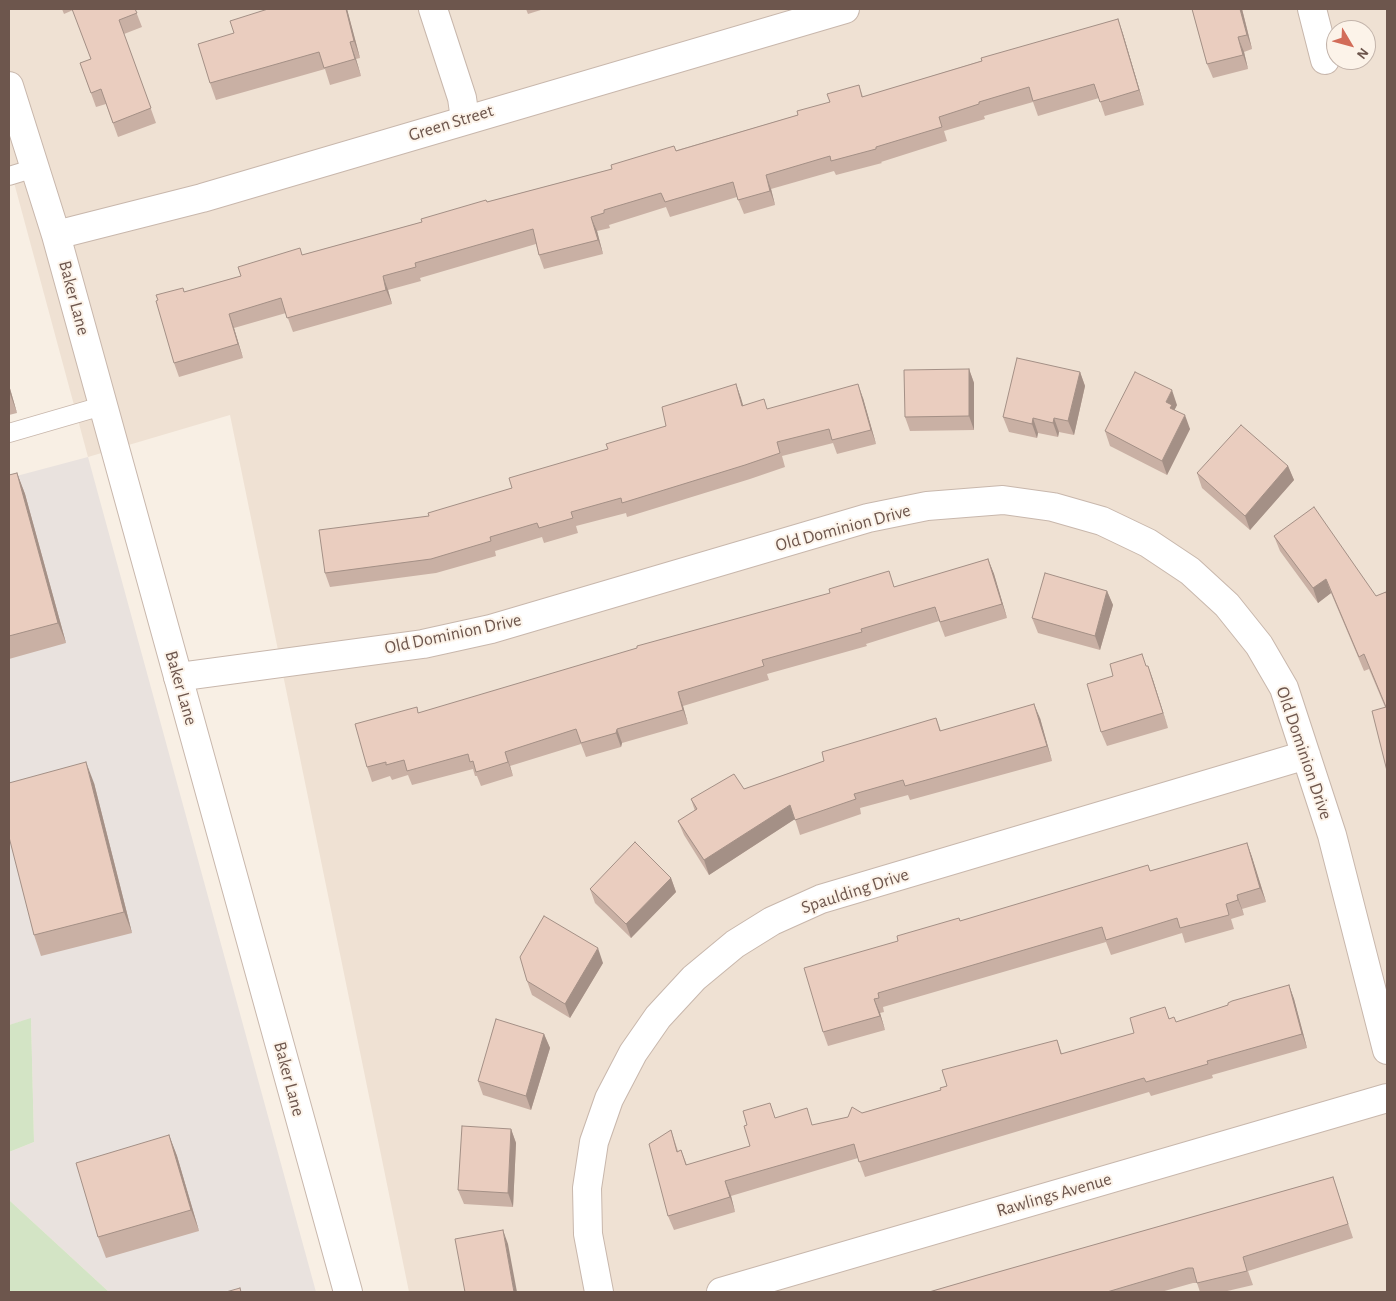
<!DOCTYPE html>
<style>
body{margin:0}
#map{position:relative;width:1396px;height:1301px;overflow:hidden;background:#f8efe4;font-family:"Alegreya Sans",sans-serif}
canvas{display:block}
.frame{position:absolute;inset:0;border:10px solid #6d564d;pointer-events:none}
.north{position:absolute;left:1326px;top:20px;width:50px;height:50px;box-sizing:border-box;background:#fcf3e9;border:1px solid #c3b4ab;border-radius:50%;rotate:127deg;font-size:14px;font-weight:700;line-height:20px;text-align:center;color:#6d564d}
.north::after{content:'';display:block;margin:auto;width:18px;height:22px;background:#d26c59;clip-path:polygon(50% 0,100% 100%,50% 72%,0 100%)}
</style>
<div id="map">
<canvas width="1396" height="1301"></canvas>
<div class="frame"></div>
<div class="north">N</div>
</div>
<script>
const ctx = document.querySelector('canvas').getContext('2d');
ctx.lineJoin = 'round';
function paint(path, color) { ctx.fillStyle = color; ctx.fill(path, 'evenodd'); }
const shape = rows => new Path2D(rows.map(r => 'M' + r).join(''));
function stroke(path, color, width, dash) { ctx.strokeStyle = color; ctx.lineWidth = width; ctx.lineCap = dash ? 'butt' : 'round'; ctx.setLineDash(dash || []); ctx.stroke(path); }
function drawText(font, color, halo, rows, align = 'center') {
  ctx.font = font + ' "Alegreya Sans",sans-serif'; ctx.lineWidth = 4; ctx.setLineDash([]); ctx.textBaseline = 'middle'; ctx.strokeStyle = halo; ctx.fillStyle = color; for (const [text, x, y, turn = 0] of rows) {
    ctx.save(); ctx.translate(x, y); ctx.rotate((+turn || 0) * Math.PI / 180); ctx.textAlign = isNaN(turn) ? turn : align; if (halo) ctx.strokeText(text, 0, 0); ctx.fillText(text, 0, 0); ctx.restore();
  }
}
const residential = shape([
 [9,9,1387,9,1387,1292,409,1292,230,415,88,457,9,164],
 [1336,30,1366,30,1366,60,1336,60]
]);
const industrial = shape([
 [88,457,316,1292,109,1292,9,1200,9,1152,34,1142,31,1019,9,1025,9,478]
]);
const green = shape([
 [31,1018,34,1142,9,1152,9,1025],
 [9,1200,109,1292,9,1292]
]);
const service = shape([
 [9,176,35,168],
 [9,433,102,406]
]);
const minor = shape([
 [433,9,462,98,465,119],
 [1312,9,1325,60],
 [178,677,423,644,491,629,868,518,927,506,1003,500,1053,507,1102,521,1148,543,1190,571,1227,605,1259,645,1284,688,1332,835,1387,1050],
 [599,1292,588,1234,587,1188,594,1142,609,1099,633,1053,658,1017,694,978,735,944,772,921,821,899,1306,755],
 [721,1292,1387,1098]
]);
const tertiary = shape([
 [9,86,56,235,348,1292],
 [56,235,202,198,845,9]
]);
const wall = shape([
 [62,9,135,9,142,27,124,34,156,123,118,137,106,104,96,107,80,63,91,59,73,10,64,14],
 [347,9,360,58,356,59,361,76,330,85,325,69,216,100,210,83,234,33],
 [526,9,544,9,528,14],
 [1192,9,1242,9,1252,49,1244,52,1248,69,1213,78,1207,64],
 [1118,19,1123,34,1144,105,1105,116,1099,98,1038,116,1033,102,984,116,985,119,944,131,947,141,881,162,882,163,836,175,834,171,771,189,775,205,744,214,737,197,670,217,666,207,609,225,610,228,597,231,603,254,544,269,539,255,536,244,420,278,421,281,388,290,392,304,293,332,286,313,234,328,243,358,179,377,174,363,184,292,241,276,302,255,422,222,487,202,612,169,798,115,830,102,859,85,863,97],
 [969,369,974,383,974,430,910,431,905,417],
 [1080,372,1085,386,1074,435,1059,432,1058,437,1038,433,1037,438,1009,432,1003,417],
 [736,384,743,405,767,409,863,398,876,444,837,454,833,443,782,456,785,467,750,479,627,517,626,513,576,526,578,533,544,543,542,537,495,551,496,556,436,573,330,587,325,573,429,516,512,488,666,426],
 [9,385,17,413,9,415],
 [1177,405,1174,410,1190,429,1167,475,1110,446,1105,431],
 [1288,466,1294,480,1250,530,1202,488,1197,473],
 [17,473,25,494,66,643,9,659,9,475],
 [1274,536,1376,596,1386,592,1387,771,1385,707,1369,669,1364,671,1331,593,1318,603,1280,551],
 [988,559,994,574,1007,618,945,637,939,621,866,644,867,646,767,674,769,680,683,706,688,724,622,743,621,747,586,757,581,744,510,766,513,776,481,786,477,776,475,776,473,769,412,785,408,775,392,780,390,776,372,782,367,767,419,713,895,587],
 [1107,591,1113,605,1100,650,1038,633,1032,618],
 [1146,666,1148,666,1153,680,1168,728,1107,746,1101,732],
 [936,718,941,731,1040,718,1052,761,910,800,908,795,860,808,861,814,800,835,795,819,709,875,684,835,678,821,695,811,691,799,744,789,824,761],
 [94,783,132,933,41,956,34,935],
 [1247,843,1252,857,1266,902,1242,909,1244,915,1231,919,1234,929,1185,943,1182,933,1111,955,1106,942,883,1007,884,1012,880,1013,885,1030,828,1046,823,1032,960,921,1150,871],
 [671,878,676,892,631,938,595,903,590,889],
 [603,963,570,1018,532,995,527,981],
 [1289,985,1294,999,1307,1048,1212,1075,1213,1078,1151,1096,1149,1092,865,1177,858,1158,731,1196,735,1212,674,1230,668,1216,671,1130,678,1151,681,1150,687,1165,750,1146,813,1125,848,1117,941,1090,947,1086,1057,1040,1062,1054,1134,1033,1169,1018,1176,1022],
 [544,1034,550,1048,531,1110,483,1095,478,1081],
 [511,1129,516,1143,513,1207,464,1204,458,1190],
 [169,1135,177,1156,199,1231,106,1258,98,1237],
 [1333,1177,1353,1238,1248,1271,1253,1285,1223,1292,1200,1292,1197,1283,1193,1283,1161,1292,929,1292]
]);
const shadedWall = shape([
 [346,9,347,9,360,58,354,41],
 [1240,9,1242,9,1252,49,1247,35],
 [1118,19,1123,34,1144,105,1139,90],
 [1238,37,1244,52,1248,69,1243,55],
 [350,42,356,59,361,76,355,59],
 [766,175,771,189,775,205,770,191],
 [591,217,597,231,603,254,598,240],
 [383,276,388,290,392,304,386,290],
 [229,314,234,328,243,358,238,344],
 [969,369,974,383,974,430,969,416],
 [1080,372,1085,386,1074,435,1068,421],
 [736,384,741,398,747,420,742,406],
 [858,384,863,398,876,444,871,430],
 [9,385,17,413,9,391],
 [1172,390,1177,405,1174,411,1177,419,1166,402],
 [1185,415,1190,429,1167,475,1162,461],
 [1033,418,1038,433,1037,438,1032,424],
 [1054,418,1059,432,1058,437,1053,423],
 [1288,466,1294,480,1250,530,1245,516],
 [17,473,25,494,66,643,58,623],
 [988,559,994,574,1007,618,1002,604],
 [1326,579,1331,593,1318,603,1313,588],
 [1107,591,1113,605,1100,650,1095,636],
 [1148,666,1153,680,1168,728,1163,713],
 [678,692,683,706,688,724,683,710],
 [1034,704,1040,718,1052,761,1047,746],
 [617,729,622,743,621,747,616,733],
 [505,752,510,766,513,776,508,762],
 [86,762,94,783,132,933,124,912],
 [790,805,795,819,709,875,704,860],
 [1247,843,1252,857,1266,902,1260,888],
 [671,878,676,892,631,938,626,924],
 [1237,895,1242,909,1244,915,1238,900],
 [598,948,603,963,570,1018,565,1004],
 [1289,985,1294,999,1307,1048,1302,1034],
 [874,999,880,1013,885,1030,880,1016],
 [544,1034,550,1048,531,1110,526,1096],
 [511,1129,516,1143,513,1207,508,1193],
 [169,1135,177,1156,199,1231,191,1210],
 [725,1181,731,1196,735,1212,730,1197],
 [503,1230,508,1244,517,1292,514,1292]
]);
const building = shape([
 [72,9,135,9,137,13,119,20,151,108,113,123,101,89,91,93,80,63,91,59,72,9],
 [268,9,346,9,354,41,350,42,355,59,324,68,319,52,210,83,198,44,234,33,230,21,268,9],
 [1192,9,1240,9,1247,35,1238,37,1243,55,1207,64,1192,9],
 [1118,19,1139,90,1100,102,1094,84,1033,101,1029,87,979,102,979,104,939,117,942,127,876,147,876,149,831,161,830,156,766,175,770,191,738,200,733,182,665,202,661,193,604,210,604,213,591,217,598,240,539,255,533,229,415,263,416,267,383,276,386,290,287,318,281,298,229,314,238,344,174,363,156,301,158,300,156,295,183,288,184,292,241,276,238,267,300,248,302,255,422,222,421,219,486,200,487,202,612,169,611,165,674,146,676,151,798,115,797,111,830,102,827,94,859,85,862,97,982,61,981,58,1118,19],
 [1017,358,1080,372,1068,421,1054,418,1053,423,1033,418,1032,424,1003,417,1017,358],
 [969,369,969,416,905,417,904,370,969,369],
 [1135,372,1172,390,1166,402,1172,405,1170,408,1185,415,1162,461,1105,431,1135,372],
 [736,384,742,406,764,399,767,409,858,384,871,430,832,440,829,429,777,442,780,453,745,465,622,503,621,498,571,512,573,518,539,528,537,523,490,537,491,541,431,559,325,573,319,530,429,516,428,513,512,488,509,478,608,449,606,444,666,426,662,407,736,384],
 [1241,425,1288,466,1245,516,1197,473,1241,425],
 [17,473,58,623,9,636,9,475,17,473],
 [1314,507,1376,596,1386,592,1387,596,1387,771,1372,711,1386,707,1364,654,1359,657,1326,579,1313,588,1274,536,1314,507],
 [988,559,1002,604,940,622,935,607,861,629,862,632,762,660,764,666,678,692,683,710,617,729,616,733,581,743,576,729,505,752,508,762,476,772,473,761,470,762,468,754,407,771,404,760,386,765,386,762,367,767,355,724,417,707,418,713,637,648,637,646,830,593,829,589,889,571,894,587,988,559],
 [1045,573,1107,591,1095,636,1032,618,1045,573],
 [1142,654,1146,666,1148,666,1163,713,1101,732,1087,684,1113,676,1110,664,1142,654],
 [1034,704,1047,746,905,786,903,780,854,794,856,799,795,820,790,805,704,860,678,821,697,809,691,799,734,774,744,789,824,761,822,752,936,718,940,731,1034,704],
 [86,762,124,912,34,935,9,837,9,783,86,762],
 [635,842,671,878,626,924,590,889,635,842],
 [1247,843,1260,888,1237,895,1238,900,1226,904,1229,915,1180,928,1177,918,1106,940,1102,927,878,993,879,998,874,999,880,1016,823,1032,804,968,898,941,897,936,959,918,960,921,1148,865,1150,871,1247,843],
 [544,916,598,948,565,1004,527,981,520,957,544,916],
 [1289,985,1302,1034,1207,1061,1208,1064,1146,1082,1144,1078,859,1162,854,1144,725,1181,730,1197,668,1216,649,1144,671,1130,677,1152,681,1150,686,1165,750,1146,744,1126,747,1125,743,1111,770,1103,775,1118,807,1108,812,1125,848,1117,852,1107,862,1113,941,1090,940,1088,947,1086,942,1070,1057,1040,1061,1054,1134,1033,1130,1018,1165,1007,1169,1019,1174,1017,1176,1022,1228,1005,1228,1003,1232,1001,1289,985],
 [496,1019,544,1034,526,1096,478,1081,496,1019],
 [462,1126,511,1129,508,1193,458,1190,462,1126],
 [169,1135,191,1210,98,1237,76,1163,169,1135],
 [1333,1177,1348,1224,1243,1257,1247,1271,1197,1283,1193,1268,1188,1268,1107,1292,929,1292,984,1276,1333,1177],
 [503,1230,514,1292,465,1292,455,1239,503,1230],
 [240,1288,241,1292,226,1292,240,1288]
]);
const streetNames = [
 ["Green Street",451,123,-17],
 ["Baker Lane",74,298,75],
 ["Old Dominion Drive",843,528,-15],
 ["Old Dominion Drive",453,634,-12],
 ["Baker Lane",181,688,74],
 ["Old Dominion Drive",1304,753,71],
 ["Spaulding Drive",855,891,-18],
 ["Baker Lane",289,1079,75],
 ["Rawlings Avenue",1054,1195,-16]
];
paint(residential, '#efe1d3');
paint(industrial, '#e9e2de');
paint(green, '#d3e4c5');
stroke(service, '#c8b7ac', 20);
stroke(minor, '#c8b7ac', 30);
stroke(tertiary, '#c8b7ac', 30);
stroke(service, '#fff', 18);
stroke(minor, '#fff', 28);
stroke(tertiary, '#fff', 28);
paint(wall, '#c9b0a4');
paint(shadedWall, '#a49086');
paint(building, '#eacdbf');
stroke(building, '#a49086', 1);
drawText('18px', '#6d564d', '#fcf3e9', streetNames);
</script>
